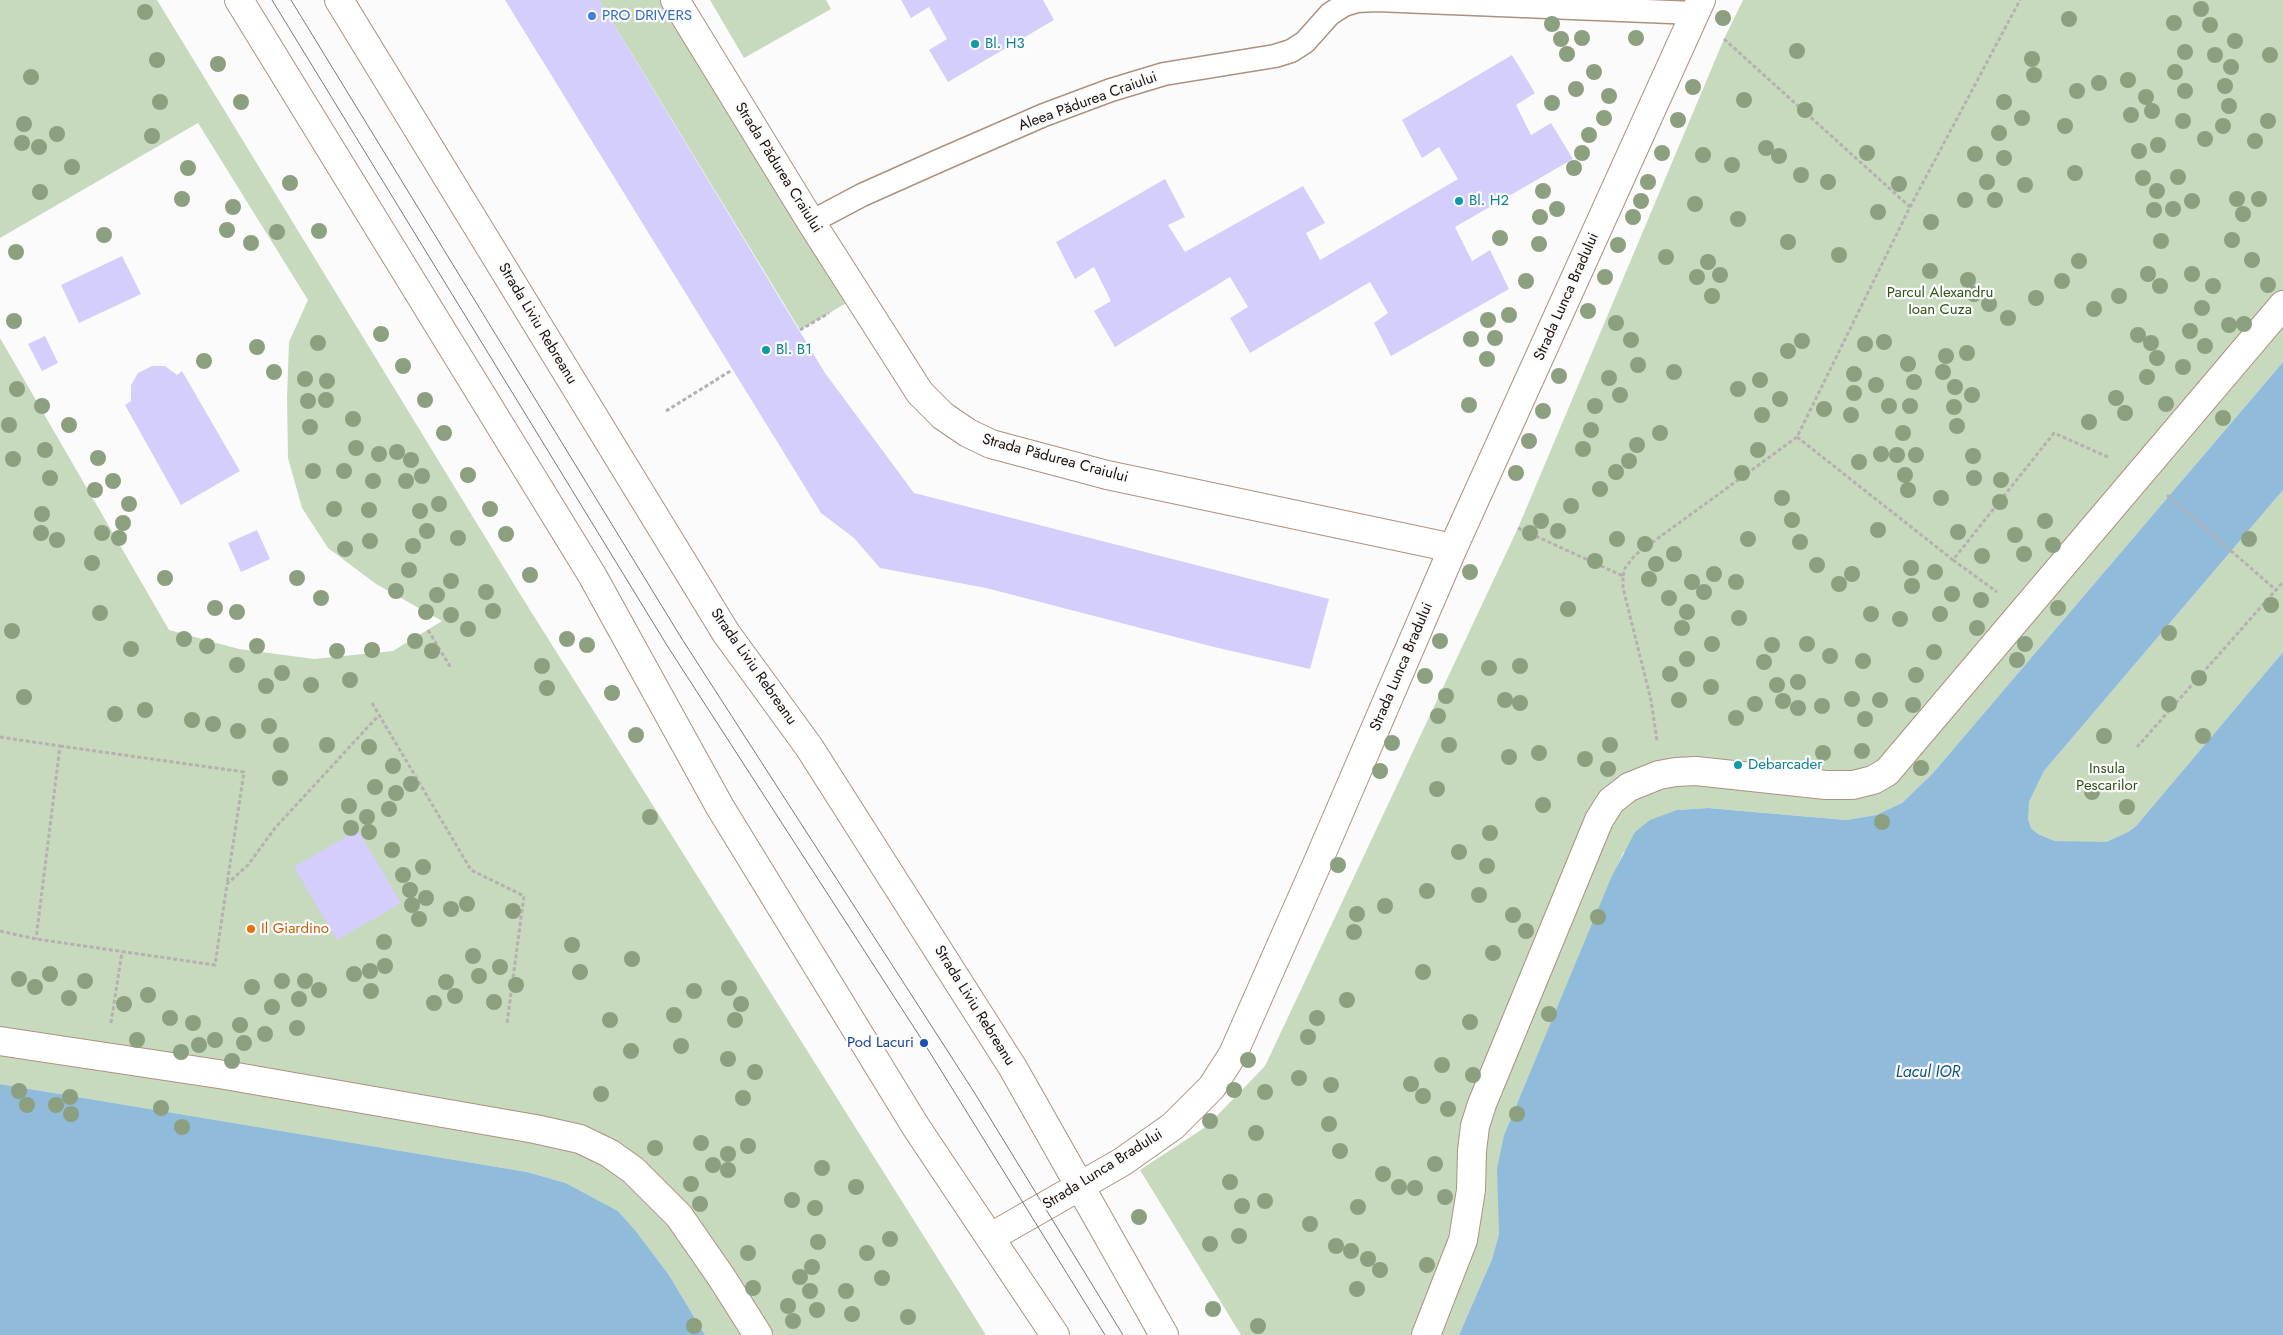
<!DOCTYPE html>
<meta charset="utf-8">
<style>
body{margin:0}
canvas{display:block;background:#fbfbfb}
</style>
<canvas width="2283" height="1335"></canvas>
<script>
const ctx = document.querySelector('canvas').getContext('2d');
ctx.lineJoin = 'round';
function paint(path, color) { ctx.fillStyle = color; ctx.fill(path, 'evenodd'); }
const shape = rows => new Path2D(rows.map(r => 'M' + r).join(''));
function stroke(path, color, width, dash) { ctx.strokeStyle = color; ctx.lineWidth = width; ctx.lineCap = dash ? 'butt' : 'round'; ctx.setLineDash(dash || []); ctx.stroke(path); }
function drawText(font, color, halo, rows, align = 'center') {
  ctx.font = font + ' Jost,sans-serif'; ctx.lineWidth = 4.5; ctx.setLineDash([]); ctx.textBaseline = 'middle'; ctx.strokeStyle = halo; ctx.fillStyle = color; for (const [text, x, y, turn = 0] of rows) {
    ctx.save(); ctx.translate(x, y); ctx.rotate((+turn || 0) * Math.PI / 180); ctx.textAlign = isNaN(turn) ? turn : align; if (halo) ctx.strokeText(text, 0, 0); ctx.fillText(text, 0, 0); ctx.restore();
  }
}
const green = shape([
 [0,0,157,0,520,594,986,1335,705,1335,669,1275,635,1230,618,1211,566,1183,527,1172,0,1084,0,338,169,630,239,649,314,659,393,651,442,621,376,584,328,548,302,508,288,458,287,398,289,342,308,300,198,123,0,238],
 [599,0,663,0,850,301,800,330],
 [710,0,826,0,831,9,744,58],
 [1743,0,2283,0,2283,362,1933,773,1902,803,1876,815,1846,820,1708,808,1677,810,1623,853,1504,1135,1499,1234,1492,1259,1459,1335,1241,1335,1140,1170,1207,1126,1265,1066,1518,528,1724,39],
 [2283,490,2283,652,2136,826,2128,832,2106,842,2094,843,2055,841,2038,834,2031,828,2028,819,2028,809,2029,802,2044,771]
]);
const water = shape([
 [2283,362,2283,490,2044,771,2029,802,2028,819,2031,828,2038,834,2055,841,2106,842,2128,832,2136,826,2283,652,2283,1335,1459,1335,1492,1259,1499,1234,1497,1169,1504,1135,1611,878,1635,832,1650,820,1677,810,1708,808,1846,820,1876,815,1902,803,1933,773],
 [0,1084,527,1172,566,1183,618,1211,635,1230,669,1275,705,1335,0,1335]
]);
const building = shape([
 [505,0,599,0,825,373,914,493,1329,599,1310,669,1214,647,986,588,880,568,854,538,821,513],
 [901,0,1043,0,1054,20,948,82,929,50,947,39,929,7,911,18],
 [1512,55,1535,93,1516,105,1531,135,1551,123,1573,159,1455,227,1472,261,1490,250,1509,289,1391,356,1374,323,1388,313,1370,282,1250,353,1230,318,1248,307,1230,277,1115,347,1094,311,1111,301,1094,267,1075,279,1056,242,1165,179,1185,217,1168,225,1185,252,1303,186,1325,223,1306,233,1320,260,1458,179,1439,147,1422,158,1402,120],
 [122,256,141,294,79,323,61,285],
 [45,336,58,363,42,371,28,344],
 [152,366,165,366,177,375,182,371,240,471,181,505,125,405,131,401,131,385,138,373],
 [257,530,270,559,241,572,228,543],
 [358,830,401,903,337,940,294,867]
]);
const path = shape([
 [1724,39,1910,207],
 [800,330,829,313],
 [666,411,732,370],
 [1797,437,1953,560,2054,433,2110,458],
 [2167,495,2276,590],
 [1518,528,1623,576,1623,588,1651,700,1657,741],
 [1953,560,1997,592],
 [1623,576,1625,568,1635,555,1797,437,1910,207,2020,0],
 [428,630,451,668],
 [372,703,471,870,524,896,507,1023],
 [0,737,60,746,36,939],
 [60,746,244,772,227,884],
 [2137,747,2283,582],
 [0,931,36,939,215,965,227,884,248,865,275,828,378,716],
 [111,1023,122,952]
]);
const lane = shape([
 [811,222,862,195,936,162,1044,115,1111,90,1164,74,1275,56,1291,51,1305,42,1330,14,1344,5,1357,1,1376,0,1695,13]
]);
const street = shape([
 [675,0,811,222,920,393,943,416,968,433,991,444,1107,475,1453,548],
 [0,1041,225,1075,535,1129,580,1139,609,1153,633,1170,679,1216,722,1278,758,1335],
 [991,1237,1122,1162,1173,1126,1212,1087,1233,1054,1317,864,1453,548,1701,0],
 [1426,1335,1463,1240,1471,1190,1472,1151,1475,1126,1482,1104,1599,820,1611,801,1629,787,1659,775,1676,772,1696,771,1826,785,1853,785,1873,780,1887,772,2283,305]
]);
const secondary = shape([
 [239,0,592,575,720,807,916,1127,1055,1335],
 [339,0,726,633,809,747,1013,1068,1164,1335]
]);
const tram = shape([
 [272,0,668,647,924,1043,1105,1335],
 [291,0,682,639,974,1092,1123,1335]
]);
const trees = [
 [2201,9],
 [145,12],
 [1723,18],
 [2069,19],
 [2174,23],
 [1552,24],
 [2210,25],
 [1582,38],
 [1636,38],
 [1561,39],
 [2235,41],
 [1797,51],
 [2185,52],
 [1567,54],
 [2215,55],
 [2270,55],
 [2032,59],
 [157,60],
 [218,64],
 [2231,67],
 [1594,72],
 [2175,72],
 [2034,75],
 [31,77],
 [2128,80],
 [2099,83],
 [2225,86],
 [1693,87],
 [1576,89],
 [2077,91],
 [2185,91],
 [1609,96],
 [2146,97],
 [1744,100],
 [160,102],
 [241,102],
 [2004,102],
 [1552,103],
 [2229,106],
 [1805,110],
 [2152,111],
 [2131,115],
 [1604,118],
 [2022,118],
 [1678,120],
 [2183,121],
 [2268,121],
 [24,124],
 [2065,126],
 [2223,126],
 [1999,133],
 [57,134],
 [1589,135],
 [152,136],
 [2205,139],
 [2255,141],
 [22,143],
 [2158,145],
 [39,147],
 [1766,148],
 [2139,151],
 [1582,153],
 [1662,153],
 [1867,153],
 [1975,154],
 [1703,155],
 [1779,156],
 [2004,158],
 [1732,165],
 [72,167],
 [188,168],
 [1574,168],
 [2075,173],
 [1801,175],
 [2178,177],
 [2143,178],
 [1648,182],
 [1828,182],
 [1987,182],
 [290,183],
 [1899,184],
 [2025,185],
 [1543,191],
 [2157,191],
 [40,192],
 [182,199],
 [2237,199],
 [2259,199],
 [1965,200],
 [1995,200],
 [1641,201],
 [2192,201],
 [1695,204],
 [233,207],
 [1557,209],
 [2173,209],
 [2154,210],
 [1878,212],
 [2243,214],
 [1540,217],
 [1633,217],
 [1738,219],
 [1931,222],
 [227,230],
 [319,231],
 [277,232],
 [104,235],
 [1500,238],
 [2232,240],
 [2161,241],
 [1788,242],
 [251,243],
 [1539,244],
 [1618,245],
 [16,252],
 [1839,255],
 [1666,257],
 [2252,260],
 [2079,261],
 [1708,262],
 [1930,271],
 [2148,274],
 [2192,274],
 [1720,275],
 [1605,277],
 [1697,277],
 [1968,280],
 [1526,281],
 [2062,281],
 [2268,285],
 [2160,286],
 [2213,286],
 [1974,294],
 [1712,296],
 [2119,296],
 [2036,298],
 [1989,304],
 [2202,308],
 [2094,309],
 [1588,311],
 [1509,315],
 [2008,318],
 [1488,320],
 [14,321],
 [1616,323],
 [2244,324],
 [2229,325],
 [2190,331],
 [381,334],
 [2138,335],
 [1495,338],
 [1471,339],
 [1631,340],
 [1802,341],
 [1884,342],
 [318,343],
 [2151,343],
 [1865,344],
 [2205,346],
 [257,347],
 [1788,351],
 [1967,353],
 [1946,356],
 [2157,358],
 [1487,359],
 [204,361],
 [1908,364],
 [1638,365],
 [403,366],
 [2183,367],
 [274,372],
 [1674,372],
 [1943,372],
 [1854,374],
 [1559,376],
 [2147,377],
 [1609,378],
 [305,379],
 [1760,380],
 [327,381],
 [1914,382],
 [1876,385],
 [1955,387],
 [17,389],
 [1738,389],
 [1854,393],
 [1620,395],
 [1972,395],
 [2116,398],
 [1780,399],
 [326,400],
 [425,400],
 [308,401],
 [2166,404],
 [1469,405],
 [42,406],
 [1595,406],
 [1889,406],
 [1910,406],
 [1954,407],
 [1824,409],
 [1543,411],
 [2125,413],
 [1762,415],
 [1851,415],
 [2223,418],
 [353,419],
 [2089,422],
 [9,425],
 [69,425],
 [1957,426],
 [310,427],
 [1591,430],
 [444,433],
 [1660,433],
 [1903,433],
 [1529,441],
 [1637,445],
 [356,448],
 [1583,449],
 [45,450],
 [1758,450],
 [397,452],
 [379,454],
 [1881,454],
 [1897,455],
 [1916,455],
 [1973,456],
 [98,458],
 [13,459],
 [411,460],
 [1629,461],
 [1859,462],
 [313,471],
 [344,471],
 [1616,472],
 [1516,473],
 [1742,473],
 [468,475],
 [1905,475],
 [422,476],
 [50,478],
 [1974,478],
 [2001,480],
 [113,481],
 [373,481],
 [406,481],
 [1600,489],
 [95,490],
 [1908,490],
 [1782,498],
 [1941,498],
 [2000,502],
 [129,504],
 [439,504],
 [1571,506],
 [334,509],
 [490,509],
 [369,510],
 [420,511],
 [42,514],
 [1792,520],
 [1541,521],
 [2045,521],
 [123,523],
 [1878,530],
 [427,531],
 [1558,531],
 [1958,532],
 [41,533],
 [102,533],
 [1530,533],
 [506,534],
 [2015,535],
 [119,538],
 [458,538],
 [1617,539],
 [1748,539],
 [2249,539],
 [57,540],
 [370,541],
 [1800,542],
 [1645,544],
 [2053,545],
 [413,546],
 [345,549],
 [1674,554],
 [2024,554],
 [1982,556],
 [1595,561],
 [92,563],
 [1656,564],
 [1817,565],
 [1911,568],
 [409,570],
 [1470,572],
 [1935,572],
 [1714,574],
 [1852,574],
 [530,575],
 [165,578],
 [297,578],
 [1649,579],
 [451,581],
 [1692,582],
 [1736,582],
 [1839,584],
 [1912,586],
 [396,591],
 [486,592],
 [1704,592],
 [1952,594],
 [437,595],
 [321,598],
 [1669,598],
 [1981,600],
 [2271,605],
 [215,608],
 [2058,608],
 [1568,609],
 [493,611],
 [237,612],
 [426,612],
 [1687,612],
 [100,613],
 [1871,614],
 [1940,614],
 [451,615],
 [1739,618],
 [1900,619],
 [1682,628],
 [1977,628],
 [468,629],
 [12,631],
 [2169,633],
 [184,639],
 [567,639],
 [415,641],
 [1440,641],
 [1712,644],
 [1807,644],
 [2025,644],
 [587,645],
 [1772,645],
 [207,646],
 [257,646],
 [131,649],
 [372,650],
 [337,651],
 [432,651],
 [1934,652],
 [1830,656],
 [1687,659],
 [2017,660],
 [1863,661],
 [1764,662],
 [237,665],
 [542,666],
 [1520,666],
 [1489,668],
 [282,673],
 [1670,674],
 [1916,675],
 [1425,676],
 [2199,678],
 [350,680],
 [1798,682],
 [311,685],
 [1777,685],
 [266,686],
 [1711,687],
 [547,688],
 [612,693],
 [1446,696],
 [24,697],
 [1852,699],
 [1505,700],
 [1679,700],
 [1880,700],
 [1783,701],
 [1520,703],
 [1755,704],
 [2169,704],
 [1913,705],
 [1822,706],
 [1798,708],
 [145,710],
 [115,714],
 [1438,716],
 [1736,718],
 [1865,719],
 [192,720],
 [213,724],
 [269,726],
 [238,731],
 [636,735],
 [2104,736],
 [2203,736],
 [1392,743],
 [281,745],
 [327,745],
 [1449,745],
 [1610,745],
 [369,747],
 [1862,751],
 [1539,753],
 [1823,753],
 [1509,757],
 [1585,759],
 [393,766],
 [1921,768],
 [1608,769],
 [1380,771],
 [280,778],
 [411,784],
 [375,787],
 [1437,789],
 [2092,792],
 [396,793],
 [1543,805],
 [349,806],
 [2127,807],
 [389,809],
 [367,817],
 [650,817],
 [1882,822],
 [351,828],
 [369,832],
 [1490,833],
 [392,850],
 [1459,852],
 [1338,865],
 [1487,866],
 [423,867],
 [403,875],
 [410,890],
 [1427,891],
 [1479,895],
 [426,898],
 [467,904],
 [412,905],
 [1385,906],
 [451,909],
 [513,911],
 [1357,914],
 [1513,915],
 [1598,917],
 [419,919],
 [1526,931],
 [1354,932],
 [384,942],
 [572,945],
 [1493,953],
 [473,956],
 [632,959],
 [385,966],
 [500,967],
 [370,971],
 [580,972],
 [1423,972],
 [50,974],
 [354,974],
 [479,976],
 [19,979],
 [85,981],
 [282,981],
 [305,981],
 [446,982],
 [516,985],
 [35,987],
 [252,987],
 [729,988],
 [319,990],
 [371,991],
 [694,991],
 [148,995],
 [455,996],
 [69,998],
 [299,999],
 [1347,1000],
 [494,1002],
 [434,1003],
 [124,1004],
 [741,1004],
 [272,1007],
 [1549,1014],
 [674,1015],
 [170,1018],
 [1317,1018],
 [610,1020],
 [735,1020],
 [1470,1022],
 [193,1023],
 [240,1025],
 [297,1028],
 [265,1034],
 [1308,1037],
 [137,1040],
 [215,1040],
 [244,1043],
 [199,1045],
 [681,1046],
 [631,1051],
 [181,1052],
 [728,1059],
 [1248,1060],
 [232,1061],
 [1442,1065],
 [755,1072],
 [1473,1075],
 [1299,1078],
 [1411,1084],
 [1331,1085],
 [1234,1090],
 [19,1091],
 [1265,1092],
 [601,1094],
 [1423,1096],
 [70,1097],
 [743,1098],
 [27,1105],
 [56,1105],
 [161,1108],
 [1448,1109],
 [71,1114],
 [1517,1114],
 [1210,1121],
 [1329,1124],
 [182,1127],
 [1256,1133],
 [701,1143],
 [748,1146],
 [655,1148],
 [1340,1151],
 [728,1154],
 [1435,1164],
 [713,1165],
 [822,1168],
 [728,1170],
 [1383,1174],
 [1230,1182],
 [691,1184],
 [856,1187],
 [1399,1187],
 [1415,1188],
 [1445,1197],
 [792,1200],
 [1265,1201],
 [700,1204],
 [1242,1206],
 [1358,1207],
 [815,1208],
 [1139,1217],
 [1310,1224],
 [1239,1236],
 [890,1239],
 [818,1242],
 [1210,1244],
 [1336,1246],
 [1351,1251],
 [748,1253],
 [867,1253],
 [1368,1259],
 [1427,1265],
 [812,1267],
 [1380,1270],
 [800,1277],
 [882,1278],
 [753,1288],
 [1357,1289],
 [810,1291],
 [846,1291],
 [788,1306],
 [1213,1309],
 [817,1310],
 [852,1314],
 [908,1317],
 [793,1321],
 [694,1326],
 [1258,1326]
];
const markers = [
 [592,16,5,"#3f7fe0"],
 [975,44,5,"#0f9aa8"],
 [1459,201,5,"#0f9aa8"],
 [766,350,5,"#0f9aa8"],
 [1738,765,5,"#0f9aa8"],
 [251,929,5,"#e8710a"],
 [924,1043,5,"#1a4fb4"]
];
const shopNames = [
 ["PRO DRIVERS",602,16]
];
const cultureNames = [
 ["Bl. H3",985,44],
 ["Bl. H2",1469,201],
 ["Bl. B1",776,350],
 ["Debarcader",1748,765]
];
const streetNames = [
 ["Aleea Pădurea Craiului",1088,102,-20],
 ["Strada Pădurea Craiului",778,168,58],
 ["Strada Lunca Bradului",1567,297,-66],
 ["Strada Liviu Rebreanu",537,324,59],
 ["Strada Pădurea Craiului",1055,459,15],
 ["Strada Liviu Rebreanu",753,667,55],
 ["Strada Lunca Bradului",1402,667,-67],
 ["Strada Liviu Rebreanu",974,1006,58],
 ["Strada Lunca Bradului",1103,1170,-32]
];
const parkNames = [
 ["Parcul Alexandru",1940,293],
 ["Ioan Cuza",1940,310],
 ["Insula",2107,769],
 ["Pescarilor",2107,786]
];
const foodNames = [
 ["Il Giardino",261,929]
];
const transitNames = [
 ["Pod Lacuri",914,1043]
];
const waterNames = [
 ["Lacul IOR",1928,1073]
];
paint(green, '#c8dabe');
paint(water, '#90bbdb');
paint(building, '#d4cefd');
stroke(lane, '#ab9180', 25);
stroke(street, '#ab9180', 30);
stroke(secondary, '#ab9180', 30);
stroke(path, '#b5b1b0', 3, [4, 2.5]);
stroke(lane, '#fff', 22);
stroke(street, '#fff', 28);
stroke(secondary, '#fff', 28);
stroke(tram, '#7e7875', 1);
ctx.fillStyle = '#8c9f7f';
for (const [x, y] of trees) { ctx.beginPath(); ctx.arc(x, y, 8, 0, 2 * Math.PI); ctx.fill(); }
for (const [x, y, r, color] of markers) { const dot = new Path2D(); dot.arc(x, y, r, 0, 2 * Math.PI); ctx.fillStyle = color; ctx.fill(dot); stroke(dot, '#fbfbfb', 2); }
drawText('15px', '#366cbe', '#fbfbfb', shopNames, 'left');
drawText('15px', '#0d838f', '#fbfbfb', cultureNames, 'left');
drawText('15px', '#1b110b', '#fbfbfb', streetNames);
drawText('15px', '#315319', '#fbfbfb', parkNames);
drawText('15px', '#c56008', '#fbfbfb', foodNames, 'left');
drawText('15px', '#164399', '#fbfbfb', transitNames, 'right');
drawText('italic 16px', '#0d557f', '#fbfbfb', waterNames);
</script>
